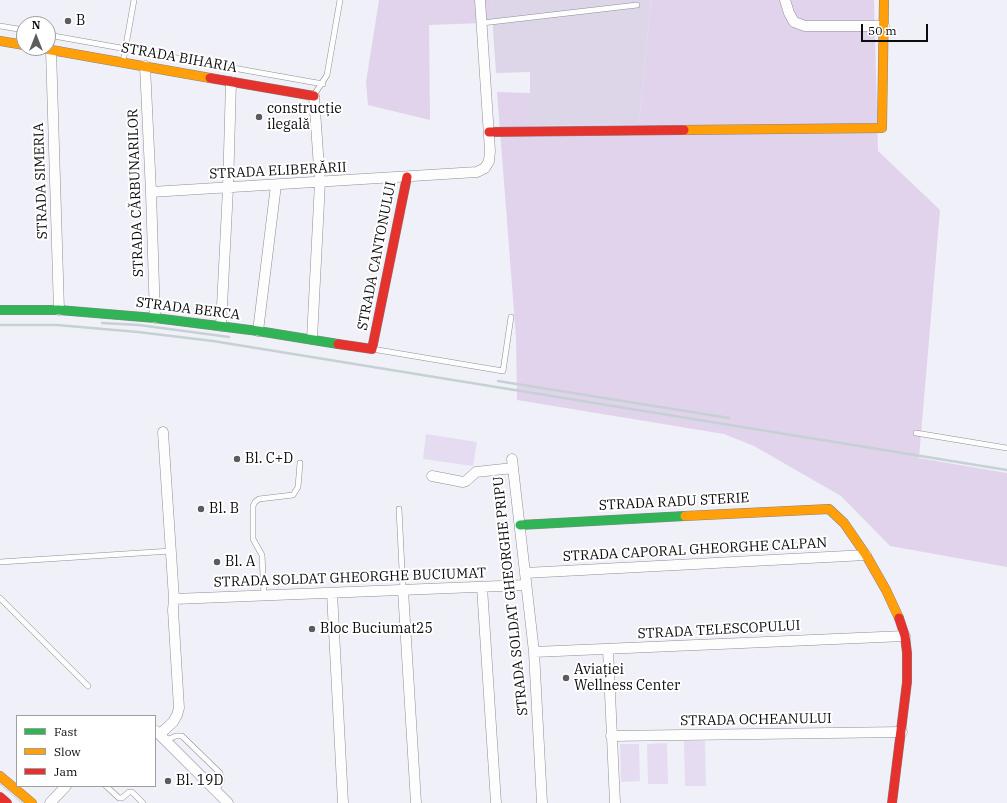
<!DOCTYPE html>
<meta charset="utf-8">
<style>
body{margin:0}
#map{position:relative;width:1007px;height:803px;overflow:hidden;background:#f0f0f8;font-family:"IBM Plex Serif",serif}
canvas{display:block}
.legend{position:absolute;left:16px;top:715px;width:140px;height:72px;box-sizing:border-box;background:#fff;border:1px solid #9e9e9e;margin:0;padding:5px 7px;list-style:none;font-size:12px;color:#0c0c0c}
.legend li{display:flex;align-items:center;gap:8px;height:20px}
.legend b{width:20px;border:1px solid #9e9e9e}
.north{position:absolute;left:16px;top:16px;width:40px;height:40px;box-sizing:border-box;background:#fff;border:1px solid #9e9e9e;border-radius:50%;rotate:0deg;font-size:11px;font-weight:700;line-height:16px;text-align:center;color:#0c0c0c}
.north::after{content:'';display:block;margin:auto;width:14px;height:18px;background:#5c5c5f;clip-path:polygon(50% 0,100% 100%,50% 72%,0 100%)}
.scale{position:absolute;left:861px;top:24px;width:67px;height:18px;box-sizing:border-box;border:2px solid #0c0c0c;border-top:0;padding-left:5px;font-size:12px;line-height:14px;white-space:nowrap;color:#0c0c0c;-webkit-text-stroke:3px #fff;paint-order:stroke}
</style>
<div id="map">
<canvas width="1007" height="803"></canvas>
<ul class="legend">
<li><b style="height:5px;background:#30b455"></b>Fast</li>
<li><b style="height:5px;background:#ff9f0a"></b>Slow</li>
<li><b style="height:5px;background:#e5322d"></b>Jam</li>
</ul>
<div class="north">N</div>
<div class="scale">50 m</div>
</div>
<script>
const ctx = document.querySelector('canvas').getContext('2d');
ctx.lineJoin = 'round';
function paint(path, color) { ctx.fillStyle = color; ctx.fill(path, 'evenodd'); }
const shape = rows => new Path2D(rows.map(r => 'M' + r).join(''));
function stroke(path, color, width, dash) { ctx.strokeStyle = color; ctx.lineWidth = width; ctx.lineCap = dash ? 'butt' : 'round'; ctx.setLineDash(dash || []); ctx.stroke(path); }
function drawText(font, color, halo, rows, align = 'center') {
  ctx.font = font + ' "IBM Plex Serif",serif'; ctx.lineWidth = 4; ctx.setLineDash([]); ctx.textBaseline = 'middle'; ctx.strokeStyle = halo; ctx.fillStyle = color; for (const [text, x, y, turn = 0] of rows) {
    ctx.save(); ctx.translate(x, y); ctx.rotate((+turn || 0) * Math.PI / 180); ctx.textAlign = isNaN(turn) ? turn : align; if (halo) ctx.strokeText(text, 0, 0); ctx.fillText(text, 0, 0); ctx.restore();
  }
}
const green = shape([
 [379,0,491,0,493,24,482,23,429,25,430,120,368,105,366,82],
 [651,0,874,0,878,151,940,210,919,458,1007,473,1007,567,890,546,841,496,754,446,724,434,517,400,516,337,497,92,530,93,530,126,639,124]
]);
const cemetery = shape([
 [491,0,651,0,639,124,530,126,530,72,496,73]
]);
const pitch = shape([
 [426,434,477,442,473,466,423,459],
 [684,741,705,741,706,786,685,786],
 [667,743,668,784,648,784,647,744],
 [620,744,639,744,640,781,621,782]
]);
const lane = shape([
 [482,23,637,5],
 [0,26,24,30],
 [48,35,323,84],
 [123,62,134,0],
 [314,95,327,75,340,0],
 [372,349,503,371,511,317],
 [916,433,1007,448],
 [399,509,403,590],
 [0,562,171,551],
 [264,596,262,555,253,539,253,506,255,502,259,499,293,495,298,487,300,463],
 [0,598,88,686],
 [166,740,176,736,182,736,220,773,222,780,216,792],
 [106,786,119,798,122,798,129,792,132,792,143,803]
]);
const street = shape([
 [785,0,789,13,794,22,805,26,884,26],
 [51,50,59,310],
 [145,66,151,192,155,318],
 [151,192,477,172,485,168,489,161,490,151,480,0],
 [221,326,228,188,231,82],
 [258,331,276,185],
 [312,339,320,182,314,96],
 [512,459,534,652,542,803],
 [432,476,463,482,466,481,476,472,513,468],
 [525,573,866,555],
 [482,587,496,803],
 [403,590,416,803],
 [332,593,343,803],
 [174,599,526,585],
 [608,649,615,803],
 [534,652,905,636],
 [156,731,228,803],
 [160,734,173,722,177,715,179,708,173,610,174,599,163,432],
 [611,736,902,732],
 [50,803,66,786]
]);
const fast = shape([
 [0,310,59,310,155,318,258,331,338,344],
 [520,525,685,516]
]);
const slow = shape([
 [0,41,24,45],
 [40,48,210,78],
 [684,130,882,128,884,0],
 [685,516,829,509,844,523,866,555,886,590,899,618],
 [0,776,32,803]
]);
const jam = shape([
 [210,78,314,96],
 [489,132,684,130],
 [338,344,372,349,407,177],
 [0,797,7,803],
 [892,803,907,682,907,653,905,636,899,618]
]);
const tram = shape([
 [0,784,22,803]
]);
const rail = shape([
 [102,323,139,325,229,337],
 [0,325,57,325,138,332,213,341,1007,470],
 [498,381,729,418]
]);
const markers = [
 [68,21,4,"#5c5c5f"],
 [259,117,4,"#5c5c5f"],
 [237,459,4,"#5c5c5f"],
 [201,509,4,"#5c5c5f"],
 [217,562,4,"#5c5c5f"],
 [312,629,4,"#5c5c5f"],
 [566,678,4,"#5c5c5f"],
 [168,781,4,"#5c5c5f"]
];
const poiNames = [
 ["B",76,21],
 ["construcție",267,109],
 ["ilegală",267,125],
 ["Bl. C+D",245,459],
 ["Bl. B",209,509],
 ["Bl. A",225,562],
 ["Bloc Buciumat25",320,629],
 ["Aviației",574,670],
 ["Wellness Center",574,686],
 ["Bl. 19D",176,781]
];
const streetNames = [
 ["STRADA BIHARIA",179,58,10],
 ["STRADA ELIBERĂRII",278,171,-3],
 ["STRADA SIMERIA",41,181,-92],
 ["STRADA CĂRBUNARILOR",136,193,-92],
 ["STRADA CANTONULUI",377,256,-79],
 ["STRADA BERCA",188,309,7],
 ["STRADA RADU STERIE",674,502,-3],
 ["STRADA CAPORAL GHEORGHE CALPAN",695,550,-3],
 ["STRADA SOLDAT GHEORGHE BUCIUMAT",350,578,-2],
 ["STRADA SOLDAT GHEORGHE PRIPU",511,596,-96],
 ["STRADA TELESCOPULUI",719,630,-3],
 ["STRADA OCHEANULUI",756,720,-1]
];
paint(green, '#e1d3ec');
paint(cemetery, '#ddd6e8');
paint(pitch, '#e5dcf1');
stroke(lane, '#8f8f92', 6);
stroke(street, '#8f8f92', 11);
stroke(fast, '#858589', 10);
stroke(slow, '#858589', 10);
stroke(jam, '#858589', 10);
stroke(lane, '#fdfdfe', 5);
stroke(street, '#fdfdfe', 10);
stroke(fast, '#30b455', 9);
stroke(slow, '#ff9f0a', 9);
stroke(jam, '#e5322d', 9);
stroke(tram, '#c6d1d4', 1);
stroke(rail, '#c6d1d4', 2.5);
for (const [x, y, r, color] of markers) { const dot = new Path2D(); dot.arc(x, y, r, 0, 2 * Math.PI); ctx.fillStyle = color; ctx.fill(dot); stroke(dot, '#fff', 1.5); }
drawText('14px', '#0c0c0c', '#fff', poiNames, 'left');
drawText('14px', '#0c0c0c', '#fff', streetNames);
</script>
